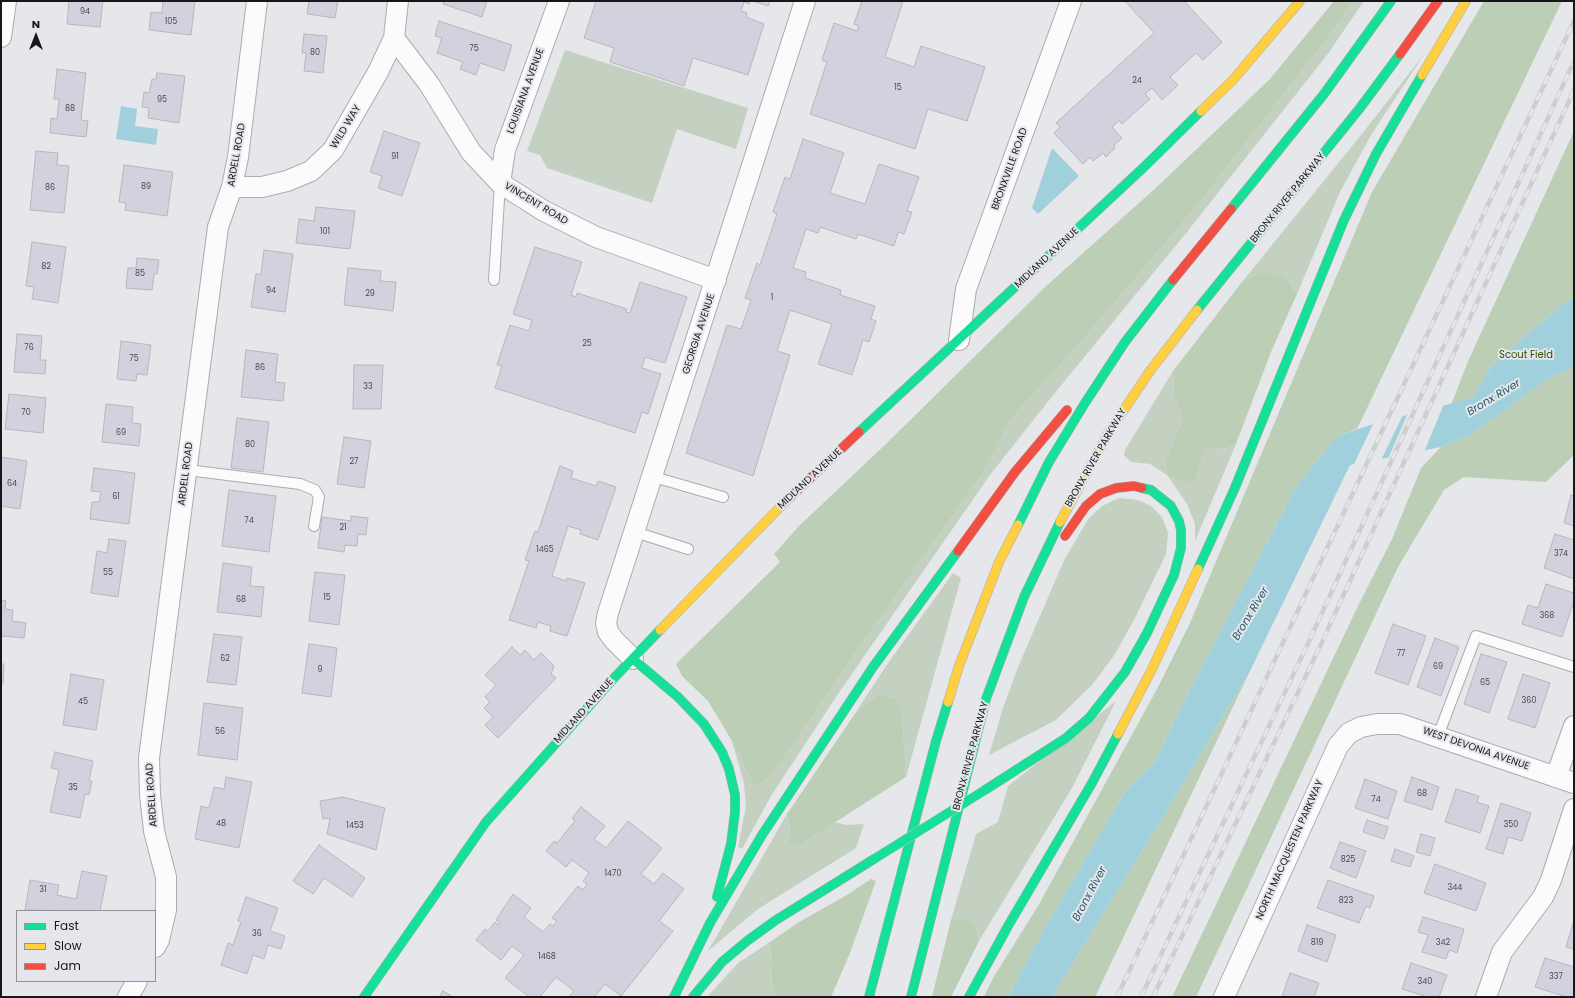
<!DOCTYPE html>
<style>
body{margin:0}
#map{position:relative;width:1575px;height:998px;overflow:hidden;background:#e6e7ea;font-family:Poppins,sans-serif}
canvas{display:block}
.frame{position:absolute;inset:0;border:2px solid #171719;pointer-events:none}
.legend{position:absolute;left:16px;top:910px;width:140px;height:72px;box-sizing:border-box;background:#e5e6eb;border:1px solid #939397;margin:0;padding:5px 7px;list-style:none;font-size:12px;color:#171719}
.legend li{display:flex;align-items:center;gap:8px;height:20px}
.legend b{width:20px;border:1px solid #939397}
.north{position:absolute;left:16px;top:16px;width:40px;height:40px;-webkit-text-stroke:3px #e5e6eb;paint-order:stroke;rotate:0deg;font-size:11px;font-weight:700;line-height:16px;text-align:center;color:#171719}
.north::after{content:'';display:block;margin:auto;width:14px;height:18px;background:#171719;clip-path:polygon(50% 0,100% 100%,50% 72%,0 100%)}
</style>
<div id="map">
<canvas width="1575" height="998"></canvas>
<div class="frame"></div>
<ul class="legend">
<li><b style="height:5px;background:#16e098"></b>Fast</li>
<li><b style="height:5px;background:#ffcf43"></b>Slow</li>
<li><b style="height:5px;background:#f24e42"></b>Jam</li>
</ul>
<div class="north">N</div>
</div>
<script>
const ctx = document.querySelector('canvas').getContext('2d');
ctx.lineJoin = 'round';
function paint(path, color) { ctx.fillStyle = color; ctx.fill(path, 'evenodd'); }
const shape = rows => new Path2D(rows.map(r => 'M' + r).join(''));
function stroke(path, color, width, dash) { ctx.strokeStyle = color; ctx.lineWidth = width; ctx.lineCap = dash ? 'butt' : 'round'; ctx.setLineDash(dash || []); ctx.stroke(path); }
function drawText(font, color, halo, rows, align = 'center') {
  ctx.font = font + ' Poppins,sans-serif'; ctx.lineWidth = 4; ctx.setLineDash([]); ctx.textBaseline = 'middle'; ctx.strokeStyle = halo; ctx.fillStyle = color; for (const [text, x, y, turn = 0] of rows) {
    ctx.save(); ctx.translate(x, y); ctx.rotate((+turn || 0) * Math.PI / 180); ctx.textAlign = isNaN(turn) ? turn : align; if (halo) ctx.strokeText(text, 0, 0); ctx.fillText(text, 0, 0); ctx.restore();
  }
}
const green = shape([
 [1353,1,1364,1,1327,55,1187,232,1054,394,990,475,840,691,771,796,742,849,738,847,746,806,744,783,732,741,755,787,771,777,844,669,984,471,1011,419,1086,336,1195,208,1329,36],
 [565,50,748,108,736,149,677,129,652,203,547,168,540,155,527,151],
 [1425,53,1371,135,1340,192,1297,294,1289,281,1242,282,1365,130],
 [1173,371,1174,397,1183,419,1166,458,1196,479,1205,449,1227,448,1236,444,1195,541,1195,524,1187,504,1167,475,1150,464,1131,462,1124,455,1125,450],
 [1119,498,1138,500,1151,506,1162,517,1168,533,1166,554,1134,620,1115,654,1093,684,1056,720,989,755,1003,708,1018,667,1065,558,1089,518,1102,506],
 [953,573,961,578,906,777,902,712,877,695,854,715,888,663],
 [1116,701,1072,788,979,941,976,926,951,920,976,834,998,822,1008,786],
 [787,814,790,828,789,832,798,846,835,822,846,825,864,824,856,848,758,909,708,951],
 [770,942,772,987,776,997,707,997,738,963]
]);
const forest = shape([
 [1334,1,1353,1,1329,36,1195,208,1086,336,1011,419,984,471,844,669,771,777,755,787,732,741,708,701,682,676,676,664,780,562,774,554,799,526,887,443,1044,288,1159,185,1270,79],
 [1484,1,1562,1,1357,429,1336,437,1296,487,1178,713,1155,762,1126,790,1046,926,1008,997,984,997,993,978,1038,906,1157,689,1190,623,1372,192],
 [1574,131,1574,297,1563,304,1493,364,1472,398,1451,405,1469,359],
 [1260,273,1275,273,1289,281,1297,294,1271,352,1236,444,1227,448,1205,449,1196,479,1189,482,1167,475,1166,458,1183,419,1174,397,1173,371,1242,282],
 [1574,367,1574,455,1546,482,1464,477,1444,490,1398,567,1196,997,1172,997,1357,608,1392,539,1421,468,1441,447,1469,436,1549,378],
 [1250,671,1095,997,1052,997,1166,812],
 [877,695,896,699,902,712,906,777,798,846,789,843,790,828,787,814,854,715],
 [871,879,876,881,850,953,831,997,776,997,772,987,770,942,799,922,847,895],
 [965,919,976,926,979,941,951,997,932,997,951,920]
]);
const water = shape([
 [121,106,137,109,135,126,158,129,156,145,116,139],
 [1052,148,1079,176,1038,214,1032,208],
 [1574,297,1574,367,1549,378,1469,436,1441,447,1350,465,1250,671,1166,812,1052,997,1008,997,1046,926,1126,790,1155,762,1178,713,1296,487,1336,437,1373,424,1472,398,1493,364,1563,304]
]);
const pier = shape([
 [1444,404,1424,452,1388,459,1408,413],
 [1403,415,1381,460,1353,466,1374,422]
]);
const building = shape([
 [69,1,103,1,100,27,67,24,69,1],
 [163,1,195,1,191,35,149,30,151,12,162,13,163,1],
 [309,1,338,1,335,18,307,14,309,1],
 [444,1,487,1,482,17,443,4,444,1],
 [596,1,750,1,749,4,744,2,741,11,747,13,746,17,764,24,748,75,693,58,684,86,610,62,614,48,584,38,596,1],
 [753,1,770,1,768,6,753,1],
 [862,1,903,1,885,57,914,67,921,46,985,67,967,121,928,109,915,149,810,114,827,62,822,60,834,23,857,31,859,26,854,24,862,1],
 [1125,1,1184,1,1222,42,1203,60,1196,53,1170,77,1178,85,1162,100,1152,88,1145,94,1150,99,1122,124,1119,121,1112,127,1122,138,1114,145,1115,148,1106,157,1103,153,1093,161,1090,157,1083,164,1054,133,1060,127,1056,123,1154,33,1125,1],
 [439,21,512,45,504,71,480,63,476,75,460,69,463,62,437,53,442,38,435,36,439,21],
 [304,34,327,36,323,73,304,71,306,53,302,53,304,34],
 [57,69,86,73,81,120,88,121,86,137,50,133,51,118,57,119,59,99,54,99,57,69],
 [157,73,185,76,179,123,148,118,149,108,142,107,144,92,149,93,152,79,156,79,157,73],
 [384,131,420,143,402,196,378,188,382,176,370,172,384,131],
 [803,139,844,153,830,193,865,204,879,164,919,177,907,211,912,212,904,234,898,232,894,246,858,234,856,239,820,227,818,233,806,229,793,268,806,272,805,278,841,290,840,295,875,306,871,319,876,321,869,342,863,340,852,375,818,364,832,324,790,310,777,351,790,355,753,476,686,453,727,325,741,329,751,300,745,298,757,263,760,265,777,214,773,212,785,177,790,179,803,139],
 [36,151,58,153,57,165,69,166,64,213,30,210,36,151],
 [124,165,173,172,167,216,125,210,126,203,119,202,124,165],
 [316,207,355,211,350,249,296,243,299,219,314,221,316,207],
 [32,242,66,247,58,303,32,299,34,287,26,286,32,242],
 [535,247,582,262,571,295,576,297,577,293,627,309,626,312,630,313,640,282,687,297,665,363,645,357,642,368,661,374,648,414,642,412,635,433,495,388,502,366,497,365,510,325,529,331,532,320,513,314,535,247],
 [264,250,293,254,285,312,251,307,256,274,261,274,264,250],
 [137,258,159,260,157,274,154,274,152,290,126,288,128,268,136,268,137,258],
 [348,268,381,271,380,281,396,282,393,311,344,305,348,268],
 [17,334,42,336,40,360,46,360,45,374,14,372,17,334],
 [121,341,151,345,147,375,137,374,136,381,117,379,121,341],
 [246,350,278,354,275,382,285,383,283,401,241,397,246,350],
 [354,365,383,365,381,409,353,409,354,365],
 [9,394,46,398,43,433,5,429,9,394],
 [106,404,133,407,132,423,141,424,139,446,102,442,106,404],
 [237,418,269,422,263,472,231,468,237,418],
 [344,437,371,441,364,488,337,484,344,437],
 [1,457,27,461,20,509,1,506,1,457],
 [560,466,573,471,571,478,596,486,598,481,616,487,598,540,580,534,581,530,568,526,552,576,566,581,567,578,585,583,567,636,550,631,551,626,538,622,536,628,509,620,529,561,525,560,535,531,538,532,560,466],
 [94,468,135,473,129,524,90,519,92,502,99,502,101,492,91,491,94,468],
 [229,490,276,496,269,552,222,546,229,490],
 [1571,495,1574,496,1574,526,1564,523,1571,495],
 [351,516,368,518,366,535,358,534,357,546,345,545,344,552,318,548,322,517,351,521,351,516],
 [1555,534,1574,540,1574,579,1544,568,1555,534],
 [109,539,126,541,118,597,91,593,97,551,107,553,109,539],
 [223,563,252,567,250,586,264,587,261,617,217,612,223,563],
 [315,572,345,575,339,625,309,621,315,572],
 [1546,584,1574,593,1574,601,1562,637,1522,624,1528,605,1538,608,1546,584],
 [1,600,6,601,5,609,13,610,12,621,26,623,24,638,1,636,1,600],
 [1393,624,1426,636,1408,685,1375,673,1393,624],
 [214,634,242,637,236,685,207,682,214,634],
 [1435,638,1459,647,1441,696,1417,687,1435,638],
 [309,644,337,648,331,697,302,693,309,644],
 [512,647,520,655,525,650,534,660,541,653,554,666,551,674,556,678,498,738,485,725,493,717,484,708,490,702,485,697,496,685,485,675,512,647],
 [1481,654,1507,662,1489,713,1464,704,1481,654],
 [1,664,4,664,3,683,1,683,1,664],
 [71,674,104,680,96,730,63,725,71,674],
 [1523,674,1550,683,1535,728,1508,719,1523,674],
 [204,703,243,708,237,760,198,755,204,703],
 [55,752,93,761,89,781,92,781,89,795,85,794,80,818,50,812,59,770,51,768,55,752],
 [226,777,252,782,239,848,195,839,201,806,209,808,214,787,224,789,226,777],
 [1412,777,1439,787,1432,810,1404,801,1412,777],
 [1365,779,1397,791,1388,819,1355,808,1365,779],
 [1456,789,1479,796,1477,802,1489,806,1480,833,1445,822,1456,789],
 [343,797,385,808,376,850,327,834,330,818,323,819,320,801,343,797],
 [1501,803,1531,813,1522,841,1508,837,1503,854,1486,849,1501,803],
 [581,807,605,826,594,839,606,848,628,821,662,848,641,874,654,884,663,873,684,889,659,921,673,931,621,996,605,984,594,997,569,997,574,991,556,977,540,997,529,997,505,978,524,955,512,946,501,960,476,940,485,929,488,931,495,922,498,925,500,923,496,920,513,894,531,908,524,917,543,932,550,924,553,926,557,921,552,918,578,886,583,890,587,884,583,881,589,873,572,860,566,867,546,851,554,841,557,843,575,821,572,818,581,807],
 [1367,820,1388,827,1384,839,1363,832,1367,820],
 [1421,834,1435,838,1430,856,1416,852,1421,834],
 [1340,842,1366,851,1356,878,1330,868,1340,842],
 [319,845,365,878,352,897,324,878,313,894,293,881,319,845],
 [1395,849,1414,856,1410,867,1391,861,1395,849],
 [1435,864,1486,883,1476,911,1424,893,1435,864],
 [82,871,107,876,100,911,25,910,30,880,59,885,57,895,76,899,82,871],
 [1328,880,1374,896,1370,908,1366,906,1359,923,1317,908,1328,880],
 [246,897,278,908,270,931,285,936,281,949,268,945,264,959,253,955,247,974,221,965,228,943,233,945,241,922,238,921,246,897],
 [1423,917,1464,929,1457,953,1449,950,1446,959,1422,952,1428,935,1418,932,1423,917],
 [1574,920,1574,949,1566,947,1574,920],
 [1307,925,1336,935,1327,962,1298,951,1307,925],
 [1545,958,1574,967,1574,997,1567,997,1535,987,1545,958],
 [1411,963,1447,975,1439,997,1427,997,1402,989,1411,963],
 [1290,973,1319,983,1314,997,1282,997,1290,973],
 [443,991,453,997,439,997,443,991]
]);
const lane = shape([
 [494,280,500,183],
 [187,470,300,484,315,490,319,497,314,526],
 [654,477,723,497],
 [635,532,688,549],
 [1438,736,1476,636,1574,667]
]);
const street = shape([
 [1,37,6,1],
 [394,38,429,84,471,152,500,183,544,211,596,237,716,280],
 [500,183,505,150,559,1],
 [232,187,262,187,287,181,311,171,333,150,378,72,394,38,398,1],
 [959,340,966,289,1071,1],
 [633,659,614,640,608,632,606,623,608,613,805,1],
 [1556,777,1574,726],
 [155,947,159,940,166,910,166,877,154,831,150,795,149,758,218,227,232,187,238,157,257,1],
 [128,997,137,981],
 [1224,997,1338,746,1349,733,1361,727,1377,724,1400,724,1574,783],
 [1486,997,1502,952,1543,897,1551,880,1574,809]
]);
const fast = shape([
 [1231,209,1324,94,1391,1],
 [1197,310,1360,108,1400,54],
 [859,432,1143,168,1201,111],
 [1018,525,1049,462,1085,403,1125,342,1173,280],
 [1198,569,1234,490,1344,220,1376,154,1422,75],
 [633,659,678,697,704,724,722,752,729,769,735,795,735,812,731,844,717,897],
 [985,790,1066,738,1089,718,1125,672,1147,633,1174,575,1181,548,1181,530,1179,521,1171,506,1151,490,1142,488],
 [364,997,486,822,614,678,660,630],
 [674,997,710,923,762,835,873,667,958,551],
 [693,997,722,962,747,941,776,920,874,859],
 [869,997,936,741,948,702],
 [911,997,986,699,1024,597,1060,522],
 [969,997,1008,926,1092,783,1118,734]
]);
const slow = shape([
 [1422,75,1466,1],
 [1201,111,1232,81,1300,1],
 [1060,522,1109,432,1150,371,1197,310],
 [660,630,784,503],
 [948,702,959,666,999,562,1018,525],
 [1118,734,1152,669,1198,569]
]);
const jam = shape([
 [1400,54,1438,1],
 [1173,280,1231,209],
 [784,503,859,432],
 [1065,536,1086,506,1100,494,1116,488,1134,486,1142,488],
 [958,551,1015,472,1067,410]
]);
const rail = shape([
 [1117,997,1574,21],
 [1141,997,1311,637,1574,61],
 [1153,997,1322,642,1574,90]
]);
const fastBridge = shape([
 [874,859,985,790]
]);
const numberNames = [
 ["94",85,12],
 ["105",171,22],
 ["75",474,49],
 ["80",315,53],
 ["24",1137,81],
 ["15",898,88],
 ["95",162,100],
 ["88",70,109],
 ["91",395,157],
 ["89",146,187],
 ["86",50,188],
 ["101",325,232],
 ["82",46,267],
 ["85",140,274],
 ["94",271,291],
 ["29",370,294],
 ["1",772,298],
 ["25",587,344],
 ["76",29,348],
 ["75",134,359],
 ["86",260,368],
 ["33",368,387],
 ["70",26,413],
 ["69",121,433],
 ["80",250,445],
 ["27",354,462],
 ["64",12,484],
 ["61",116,497],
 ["74",249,521],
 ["21",343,528],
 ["1465",545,550],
 ["374",1561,554],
 ["55",108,573],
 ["15",327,598],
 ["68",241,600],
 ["368",1547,616],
 ["77",1401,654],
 ["62",225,659],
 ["69",1438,667],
 ["9",320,670],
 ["65",1485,683],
 ["360",1529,701],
 ["45",83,702],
 ["56",220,732],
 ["35",73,788],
 ["68",1422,794],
 ["74",1376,800],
 ["48",221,824],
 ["350",1511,825],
 ["1453",355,826],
 ["825",1348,860],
 ["1470",613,874],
 ["344",1455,888],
 ["31",43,890],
 ["823",1346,901],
 ["36",257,934],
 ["819",1317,943],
 ["342",1443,943],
 ["1468",547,957],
 ["337",1556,977],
 ["340",1425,982]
];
const streetNames = [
 ["LOUISIANA AVENUE",526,91,-70],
 ["WILD WAY",346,127,-59],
 ["ARDELL ROAD",237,155,-80],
 ["BRONXVILLE ROAD",1010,169,-70],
 ["BRONX RIVER PARKWAY",1288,198,-51],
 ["VINCENT ROAD",536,204,31],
 ["MIDLAND AVENUE",1047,258,-43],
 ["GEORGIA AVENUE",699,334,-72],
 ["BRONX RIVER PARKWAY",1096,458,-60],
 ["ARDELL ROAD",186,474,-83],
 ["MIDLAND AVENUE",810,479,-43],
 ["MIDLAND AVENUE",584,711,-48],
 ["WEST DEVONIA AVENUE",1476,749,19],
 ["BRONX RIVER PARKWAY",971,756,-75],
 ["ARDELL ROAD",152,795,-94],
 ["NORTH MACQUESTEN PARKWAY",1290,850,-66]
];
const parkNames = [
 ["Scout Field",1526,355]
];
const waterNames = [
 ["Bronx River",1494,398,-31],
 ["Bronx River",1251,614,-59],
 ["Bronx River",1090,894,-62]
];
paint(green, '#c4d1c0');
paint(forest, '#bdceb6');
paint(water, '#a0d0db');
paint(pier, '#e6e7ea');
paint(building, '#d1d2dd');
stroke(building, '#b7b7ba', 1);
stroke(lane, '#abacae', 12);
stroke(street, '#abacae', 22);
stroke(fast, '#abacae', 10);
stroke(slow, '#abacae', 10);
stroke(jam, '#abacae', 10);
stroke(lane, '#fbfbfc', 10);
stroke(street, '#fbfbfc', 20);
stroke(fast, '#16e098', 9);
stroke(slow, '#ffcf43', 9);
stroke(jam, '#f24e42', 9);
stroke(rail, '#cececf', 4.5);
stroke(rail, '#e5e6eb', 3, [9]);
stroke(fastBridge, '#c3c3c5', 10, []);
stroke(fastBridge, '#16e098', 9);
drawText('8px', '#48484c', null, numberNames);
drawText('10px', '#171719', '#e5e6eb', streetNames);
drawText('10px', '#284c09', '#e5e6eb', parkNames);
drawText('italic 11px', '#225b66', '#e5e6eb', waterNames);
</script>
